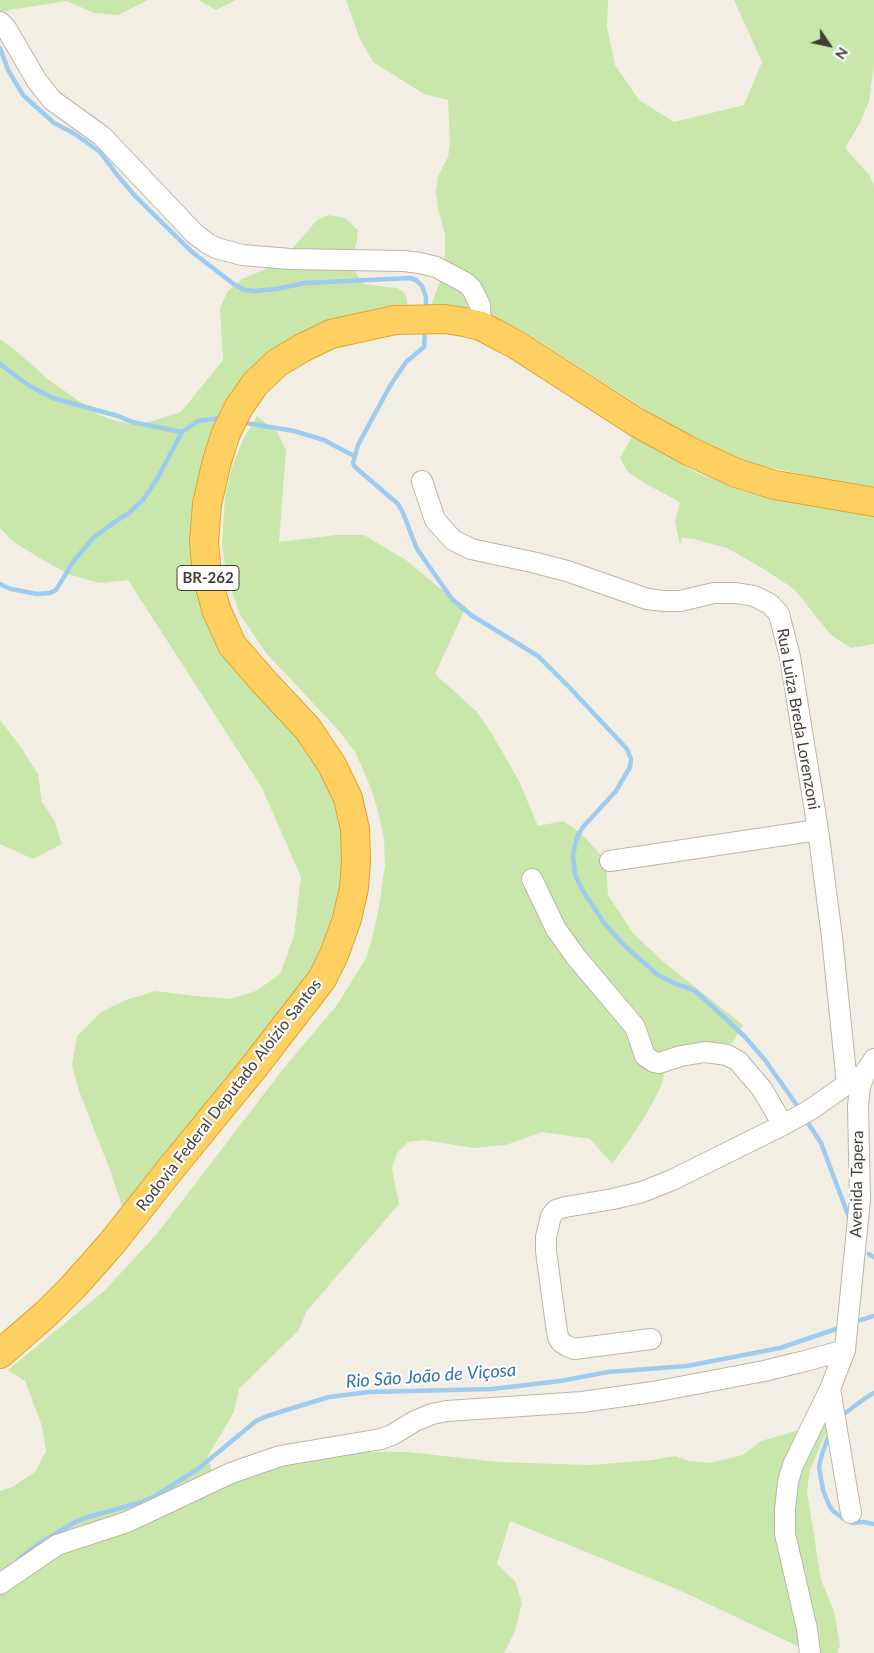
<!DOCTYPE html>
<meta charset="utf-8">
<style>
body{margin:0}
#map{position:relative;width:874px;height:1653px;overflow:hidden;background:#f2eee3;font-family:Lato,sans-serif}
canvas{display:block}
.north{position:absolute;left:804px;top:20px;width:50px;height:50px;-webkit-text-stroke:4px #fff;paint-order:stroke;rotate:124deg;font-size:14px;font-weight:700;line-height:20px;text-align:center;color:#433e33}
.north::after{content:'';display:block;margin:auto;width:18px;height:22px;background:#433e33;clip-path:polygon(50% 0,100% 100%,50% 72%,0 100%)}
</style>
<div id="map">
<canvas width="874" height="1653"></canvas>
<div class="north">N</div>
</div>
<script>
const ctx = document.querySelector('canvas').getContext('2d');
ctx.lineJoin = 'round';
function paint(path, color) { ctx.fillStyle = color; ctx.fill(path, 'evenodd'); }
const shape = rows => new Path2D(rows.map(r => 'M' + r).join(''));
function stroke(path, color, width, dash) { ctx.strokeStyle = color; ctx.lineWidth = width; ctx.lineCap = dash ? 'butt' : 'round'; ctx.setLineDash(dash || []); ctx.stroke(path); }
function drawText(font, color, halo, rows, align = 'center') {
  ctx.font = font + ' Lato,sans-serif'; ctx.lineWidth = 4.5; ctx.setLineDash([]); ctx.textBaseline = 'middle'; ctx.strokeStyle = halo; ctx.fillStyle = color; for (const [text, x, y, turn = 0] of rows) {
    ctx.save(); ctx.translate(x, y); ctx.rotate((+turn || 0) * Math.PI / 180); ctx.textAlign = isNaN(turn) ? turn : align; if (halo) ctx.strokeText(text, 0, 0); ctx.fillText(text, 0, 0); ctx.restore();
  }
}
const green = shape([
 [0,0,148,0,118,15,94,13,67,1,15,9,0,13],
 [198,0,236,0,216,10],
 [346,0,608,0,607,27,615,65,639,100,674,122,744,105,762,62,734,0,874,0,874,65,869,101,860,123,845,148,870,176,874,185,874,490,750,463,727,454,682,433,520,329,485,315,449,307,431,305,440,281,445,255,445,235,438,208,436,192,438,176,448,157,450,141,448,100,424,94,373,62,359,37],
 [328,215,345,218,358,230,357,241,352,257,353,269,364,284,397,288,404,292,407,300,407,305,369,310,332,322,231,407,205,589,342,782,351,924,130,1230,110,1170,79,1091,72,1065,77,1036,101,1012,126,1000,156,991,195,996,229,999,256,991,280,974,294,936,301,877,262,788,128,580,100,583,71,575,41,559,14,542,0,528,0,339,16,351,49,380,99,415,116,421,139,425,181,412,223,360,220,308,228,291,242,279,280,263,316,221],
 [257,416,278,433,286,450,279,542,336,535,364,535,406,560,436,585,466,607,435,674,477,712,492,734,519,781,538,826,563,821,582,834,606,861,608,895,633,933,666,964,743,1025,733,1042,712,1053,668,1056,662,1084,652,1104,637,1129,612,1164,590,1139,542,1132,506,1145,474,1148,424,1140,408,1142,397,1153,392,1169,399,1204,306,1312,299,1330,239,1389,234,1412,208,1456,213,1477,313,1452,408,1452,498,1462,590,1465,653,1460,675,1456,689,1461,710,1463,743,1455,761,1441,831,1421,810,1470,807,1491,821,1580,834,1611,840,1646,837,1653,812,1653,679,1590,510,1521,497,1564,515,1581,522,1603,515,1631,504,1653,0,1653,0,1491,12,1487,35,1472,46,1451,42,1426,25,1381,8,1370,104,1291,156,1235,280,1073,337,1005,365,960,372,939,379,907,385,865,384,839,378,811,370,786,355,752,339,731,267,654,240,615,227,576,222,546,225,496,232,467,243,440],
 [634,433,695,472,742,491,796,503,874,515,874,644,851,648,831,635,794,589,762,568,727,548,694,539,682,538,680,545,675,522,680,502,644,483,628,472,620,458],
 [0,720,20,746,38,774,42,802,54,820,62,844,33,859,0,844]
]);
const stream = shape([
 [0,48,8,70,23,95,54,123,75,134,100,152,118,176,136,197,192,252,235,285,245,290,254,291,276,289,305,283,410,278,416,280,422,286,426,297,426,306],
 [425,333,424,347,406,362,390,386,358,445,353,463,355,467,398,504,403,513,417,549,452,599,471,615,538,656,570,688,627,749,631,759,630,767,616,791,583,827,577,837,573,855,575,875,583,891,604,923,626,947,658,975,676,984,694,990,724,1017,745,1037,765,1060,796,1104],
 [0,364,28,385,53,398,118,416,132,422,182,432],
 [246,423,294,431,324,440,354,456],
 [0,584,11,589,37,594,50,593,56,590,73,562,93,538,116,521,129,513,143,500,157,479,182,432,198,421,221,418],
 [808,1123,821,1143,850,1220],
 [869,1254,874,1257],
 [854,1322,874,1316],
 [840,1417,864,1399,874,1393],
 [830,1432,822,1454,819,1467,823,1490,829,1505,833,1511,844,1519,853,1523,863,1522,874,1524],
 [18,1560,37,1545,75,1522,88,1517,142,1502,155,1496,198,1469,256,1421,267,1416,329,1397,369,1392,492,1389,560,1381,608,1372,687,1366,780,1348,842,1327]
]);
const minor = shape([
 [0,22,6,28,37,81,52,100,102,136,194,233,207,243,216,248,242,255,290,259,404,261,420,263,436,267,466,283,472,289,480,305,481,326],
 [422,481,435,520,453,540,471,549,532,562,567,571,647,599,664,601,680,601,714,593,736,593,754,596,770,604,779,614,790,657,818,830,832,937,847,1084],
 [610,861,818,830],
 [532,879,556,929,576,957,635,1027,645,1056,654,1062,659,1063,681,1056,705,1052,713,1053,727,1055,738,1061,762,1089,783,1125],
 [651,1339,574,1349,567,1346,561,1342,558,1337,555,1318,546,1251,546,1237,551,1216,556,1210,565,1207,613,1199,642,1192,672,1180,783,1125,810,1110,857,1077],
 [830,1389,851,1513],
 [0,1584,57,1545,127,1522,231,1473,280,1456,381,1439,392,1435,415,1421,432,1414,447,1411,582,1402,653,1392,764,1371,805,1361,845,1350],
 [810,1653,807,1629,785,1534,785,1509,788,1482,793,1465,830,1389,845,1350,860,1199,858,1107,860,1086,866,1071,874,1059]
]);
const highway = shape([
 [0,1354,47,1313,73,1287,112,1243,168,1172,254,1067,322,979,334,955,347,919,354,888,356,861,355,829,348,798,332,765,308,729,265,683,232,645,216,609,207,575,204,542,207,504,217,461,226,433,239,407,255,384,277,363,302,348,331,334,395,320,444,319,464,322,481,326,492,332,515,344,636,422,689,451,736,473,775,485,874,502]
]);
const shields = [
 [208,578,62]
];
const shieldNames = [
 ["BR-262",208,578]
];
const streetNames = [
 ["Rua Luiza Breda Lorenzoni",798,719,80],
 ["Rodovia Federal Deputado Aloízio Santos",229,1095,-52],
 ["Avenida Tapera",857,1184,-89]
];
const waterNames = [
 ["Rio São João de Viçosa",431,1376,-4]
];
paint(green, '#c9e7ab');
stroke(stream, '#9ecbf0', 4.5);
stroke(minor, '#bdb6a6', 22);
stroke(highway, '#dda531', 30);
stroke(minor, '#fff', 20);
stroke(highway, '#fed061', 28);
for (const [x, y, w] of shields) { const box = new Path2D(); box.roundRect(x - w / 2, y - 12.5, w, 25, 4); ctx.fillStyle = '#fff'; ctx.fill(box); stroke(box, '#433e33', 1); }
drawText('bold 15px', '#433e33', null, shieldNames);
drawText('16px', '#433e33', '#fff', streetNames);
drawText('italic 18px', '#2d73af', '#fff', waterNames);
</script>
